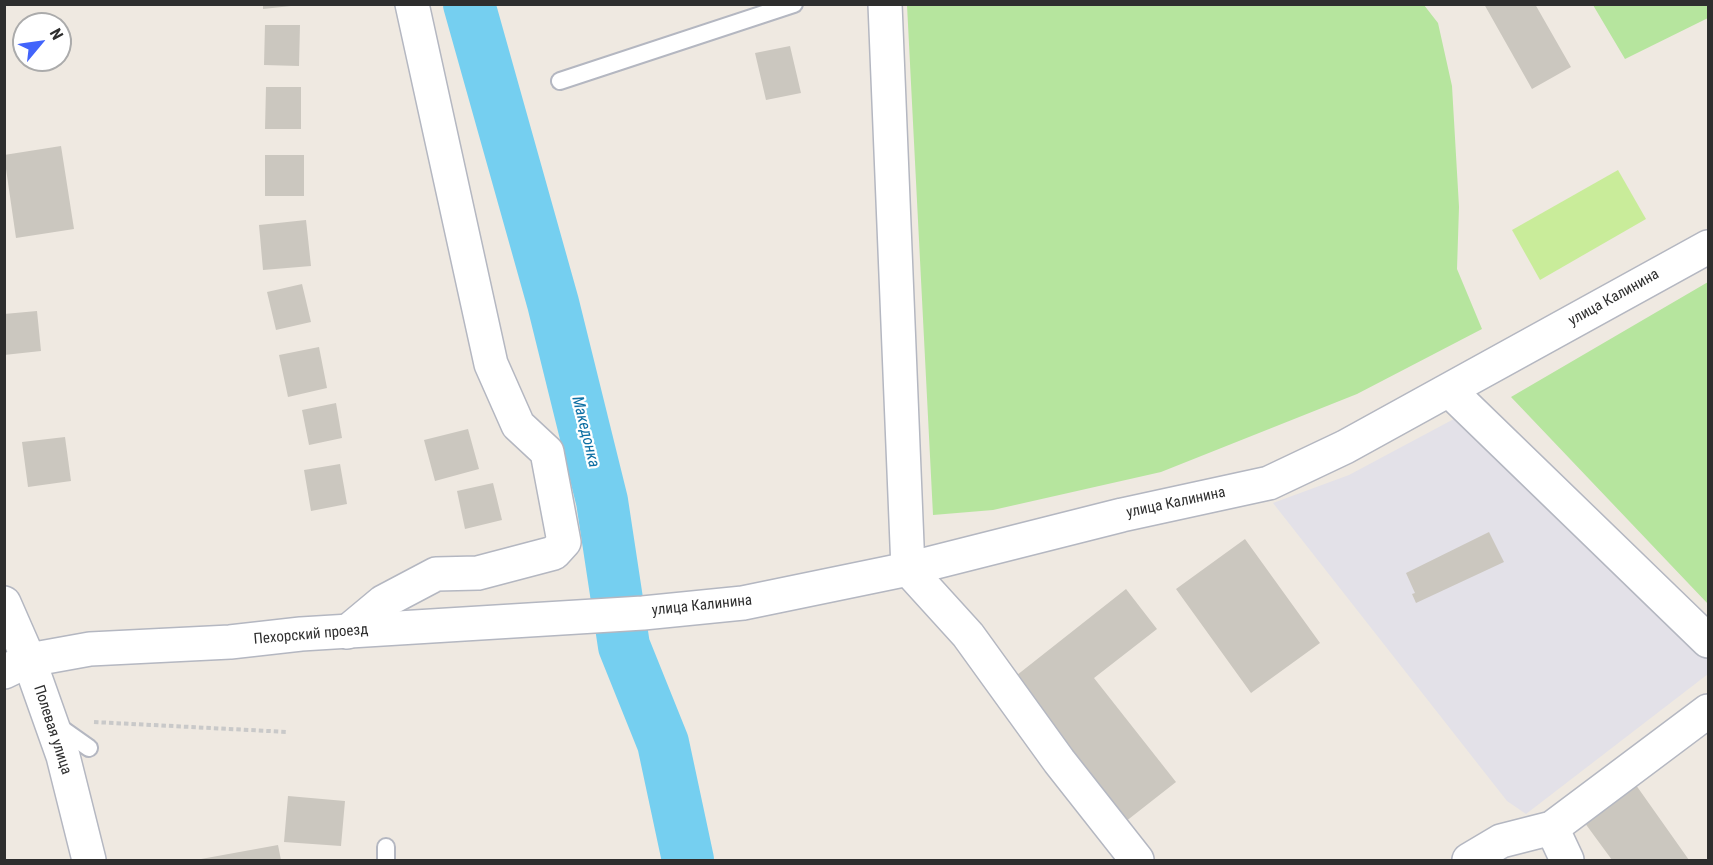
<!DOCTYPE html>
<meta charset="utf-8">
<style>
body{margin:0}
#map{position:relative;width:1713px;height:865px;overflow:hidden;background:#efe9e1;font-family:"Roboto Condensed",sans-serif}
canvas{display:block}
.frame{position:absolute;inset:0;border:6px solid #2e2e2e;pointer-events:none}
.north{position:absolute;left:12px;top:12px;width:60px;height:60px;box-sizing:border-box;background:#fff;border:2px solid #ababab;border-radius:50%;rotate:61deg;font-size:16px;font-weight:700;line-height:24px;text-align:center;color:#2e2e2e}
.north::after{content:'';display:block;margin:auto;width:21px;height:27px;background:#4264fb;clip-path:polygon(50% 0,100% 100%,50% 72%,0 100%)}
</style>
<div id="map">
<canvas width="1713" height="865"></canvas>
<div class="frame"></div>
<div class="north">N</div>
</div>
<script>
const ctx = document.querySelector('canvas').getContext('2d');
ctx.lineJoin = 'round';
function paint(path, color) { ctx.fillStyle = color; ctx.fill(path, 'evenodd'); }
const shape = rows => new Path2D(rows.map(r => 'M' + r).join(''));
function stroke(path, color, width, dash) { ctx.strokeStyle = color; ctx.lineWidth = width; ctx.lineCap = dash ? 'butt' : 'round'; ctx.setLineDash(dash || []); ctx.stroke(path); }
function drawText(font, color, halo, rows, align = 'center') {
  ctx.font = font + ' "Roboto Condensed",sans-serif'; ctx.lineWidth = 4.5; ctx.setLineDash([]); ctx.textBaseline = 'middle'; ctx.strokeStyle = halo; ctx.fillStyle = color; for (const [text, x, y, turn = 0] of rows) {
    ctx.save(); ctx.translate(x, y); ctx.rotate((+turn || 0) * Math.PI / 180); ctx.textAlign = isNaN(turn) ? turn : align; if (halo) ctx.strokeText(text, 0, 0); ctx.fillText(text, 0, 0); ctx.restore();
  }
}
const industrial = shape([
 [1467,412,1708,649,1708,674,1526,814,1507,801,1273,503,1349,475]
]);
const green = shape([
 [907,5,1424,5,1438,23,1452,86,1459,207,1457,269,1482,329,1357,394,1161,472,993,510,933,515],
 [1593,5,1708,5,1708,18,1625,59],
 [1708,282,1708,604,1511,397]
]);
const pitch = shape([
 [1618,170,1646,219,1540,280,1512,230]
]);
const river = shape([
 [469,4,553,303,602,501,624,646,663,743,688,860]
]);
const building = shape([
 [263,4,291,4,291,6,263,9],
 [1484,4,1535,4,1571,67,1532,89],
 [265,25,300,25,299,66,264,65],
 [790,46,801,93,766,100,755,53],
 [266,87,301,87,301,129,265,129],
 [61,146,74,229,16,238,4,155],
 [265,155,304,155,304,196,265,196],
 [306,220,311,266,263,270,259,225],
 [302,284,311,322,276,330,267,292],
 [37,311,41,351,4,355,4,314],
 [319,347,327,388,288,397,279,355],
 [336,403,342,438,309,445,302,410],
 [468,429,479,469,435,481,424,440],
 [65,437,71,481,28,487,22,442],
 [340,464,347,504,311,511,304,470],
 [493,483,502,520,465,529,457,491],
 [1489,532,1504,562,1416,603,1412,594,1415,593,1406,573],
 [1245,539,1320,643,1251,693,1176,589],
 [1126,589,1157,629,1094,678,1176,782,1125,822,1012,679],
 [1631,778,1689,860,1612,860,1579,815],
 [288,796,345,801,341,846,284,842],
 [278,845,281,860,201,860,201,859]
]);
const path = shape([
 [94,722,288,732]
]);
const service = shape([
 [560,81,794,4],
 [55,724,89,748],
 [386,860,386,847]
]);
const minor = shape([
 [885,4,908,569,968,635,1059,761,1137,860],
 [1450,391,1708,641],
 [4,603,29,660,63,756,89,860],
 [347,632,383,602,436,574,478,573,554,553,564,542,547,452,518,425,491,364,412,4],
 [1552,828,1567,860],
 [1469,860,1501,841,1552,828,1708,711]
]);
const secondary = shape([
 [4,672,29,660,90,649,230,642,301,634,643,613,743,603,908,569,1122,515,1269,483,1345,447,1708,247]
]);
const streetNames = [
 ["улица Калинина",1614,298,-29],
 ["улица Калинина",1176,503,-12],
 ["улица Калинина",702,606,-6],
 ["Пехорский проезд",311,635,-5],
 ["Полевая улица",52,730,72]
];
const waterNames = [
 ["Македонка",585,432,76]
];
paint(industrial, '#e3e1e8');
paint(green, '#b6e59e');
paint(pitch, '#c9ec9a');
stroke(river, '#75cff0', 52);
paint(building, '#cbc7bf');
stroke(service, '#b4b7c1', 20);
stroke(minor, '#b4b7c1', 36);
stroke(secondary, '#b4b7c1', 36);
stroke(path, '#c9c9c9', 4, [4.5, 3]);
stroke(service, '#fff', 16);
stroke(minor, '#fff', 33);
stroke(secondary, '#fff', 33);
drawText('15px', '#2e2e2e', '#fff', streetNames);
drawText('italic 16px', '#0d6fa3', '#fff', waterNames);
</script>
